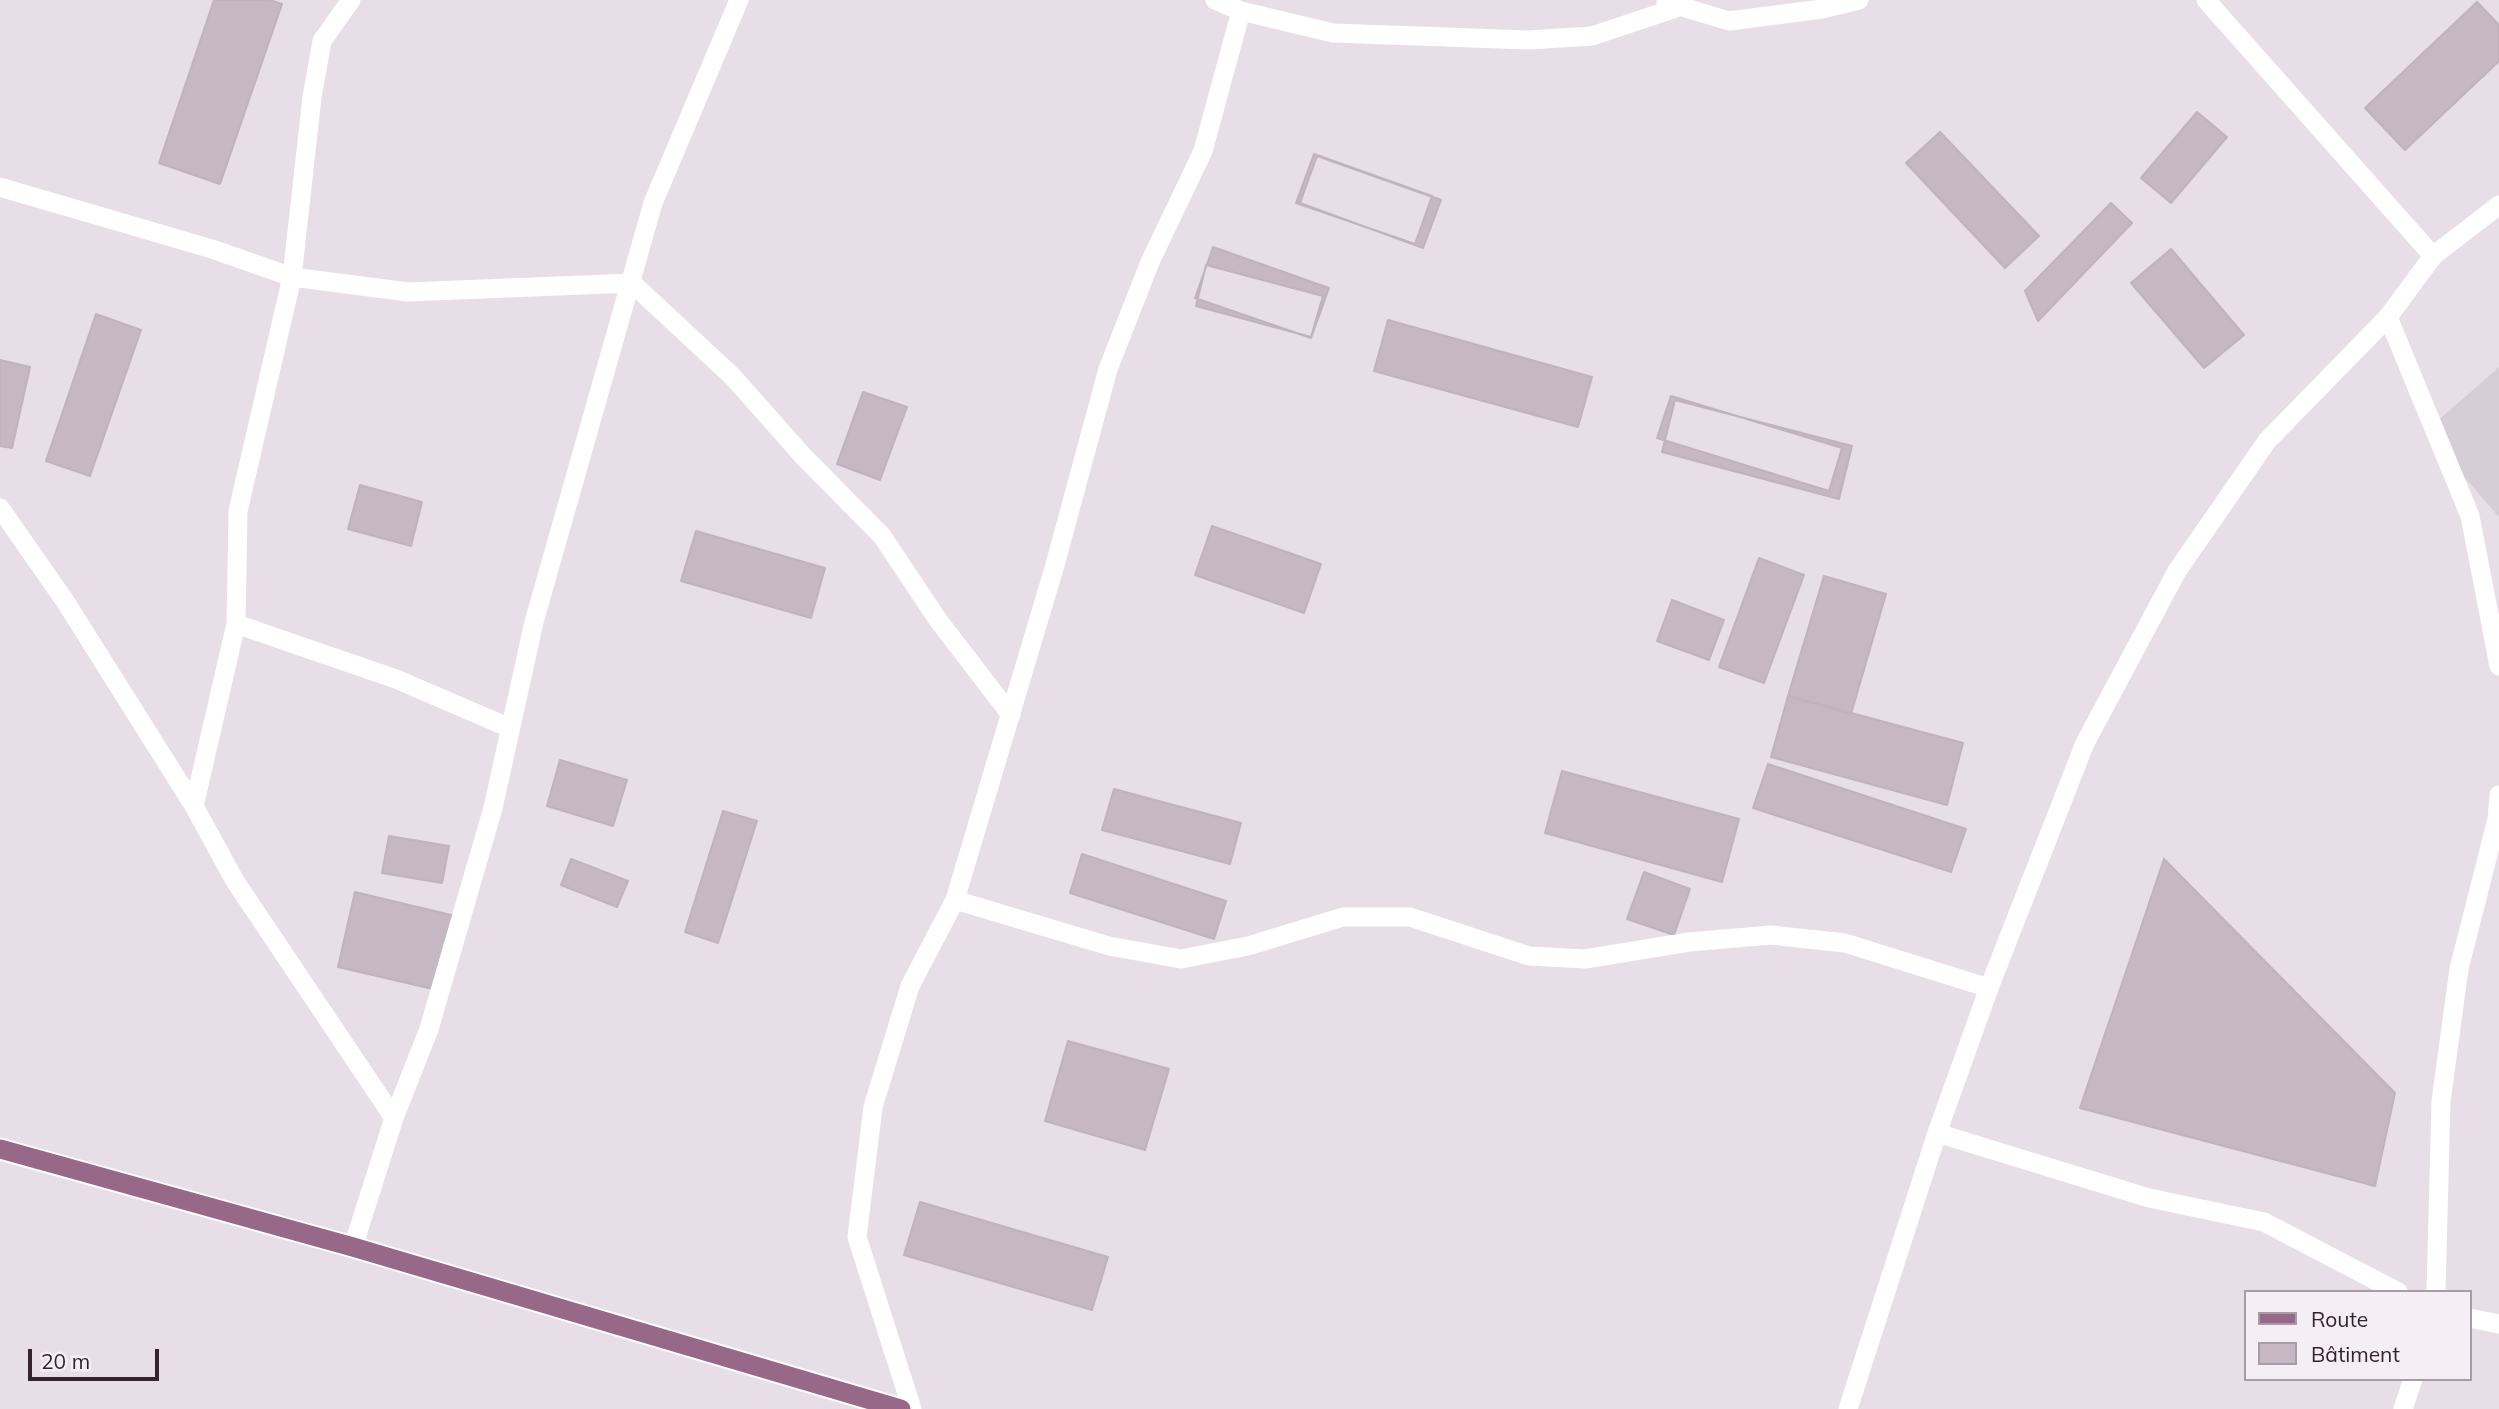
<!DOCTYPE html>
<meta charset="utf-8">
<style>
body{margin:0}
#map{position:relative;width:2499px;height:1409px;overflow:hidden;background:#e8dee7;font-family:Mulish,sans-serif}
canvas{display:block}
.legend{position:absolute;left:2244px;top:1290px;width:228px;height:91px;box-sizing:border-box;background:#f5eef4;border:2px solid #a89ca6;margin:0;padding:9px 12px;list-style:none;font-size:21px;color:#352230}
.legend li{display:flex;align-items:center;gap:14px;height:35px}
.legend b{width:35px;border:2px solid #a89ca6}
.scale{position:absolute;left:28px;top:1349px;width:131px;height:32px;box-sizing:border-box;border:4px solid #352230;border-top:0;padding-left:9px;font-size:21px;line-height:24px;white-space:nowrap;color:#352230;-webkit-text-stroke:5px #f5eef4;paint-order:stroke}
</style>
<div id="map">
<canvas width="2499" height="1409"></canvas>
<ul class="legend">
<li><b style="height:9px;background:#986889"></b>Route</li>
<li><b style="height:19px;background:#c5b7c3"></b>Bâtiment</li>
</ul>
<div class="scale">20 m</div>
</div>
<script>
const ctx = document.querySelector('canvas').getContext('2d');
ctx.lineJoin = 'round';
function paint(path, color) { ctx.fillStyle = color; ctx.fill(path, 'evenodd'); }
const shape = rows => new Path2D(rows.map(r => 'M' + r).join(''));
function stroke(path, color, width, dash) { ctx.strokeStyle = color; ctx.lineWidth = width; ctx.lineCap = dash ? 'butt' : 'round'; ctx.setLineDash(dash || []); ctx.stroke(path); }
const built = shape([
 [2499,367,2499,517,2425,432]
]);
const building = shape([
 [214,0,270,0,282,4,220,184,159,163,214,0],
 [2477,2,2499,25,2499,61,2405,150,2365,108,2477,2],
 [2197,112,2227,137,2171,203,2141,178,2197,112],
 [1940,132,2039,236,2005,268,1906,163,1940,132],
 [1314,154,1432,196,1415,244,1296,203,1314,154],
 [1317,156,1441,200,1423,248,1300,203,1317,156],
 [2111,203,2132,223,2038,321,2025,291,2111,203],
 [1213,247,1329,288,1311,338,1195,298,1213,247],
 [2171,249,2244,335,2204,368,2131,283,2171,249],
 [1206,265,1323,296,1311,337,1196,306,1206,265],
 [96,314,141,330,90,476,46,461,96,314],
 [1388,320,1592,377,1578,427,1374,371,1388,320],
 [0,360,30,367,12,448,0,446,0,360],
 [863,392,907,407,880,480,837,464,863,392],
 [1671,396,1842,448,1829,491,1657,438,1671,396],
 [1675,400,1852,446,1839,499,1662,452,1675,400],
 [360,485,422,502,411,546,348,529,360,485],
 [1212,526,1321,564,1304,613,1195,575,1212,526],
 [696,531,825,568,811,618,681,581,696,531],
 [1759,558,1804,575,1764,683,1719,667,1759,558],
 [1824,576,1886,594,1851,714,1788,696,1824,576],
 [1672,600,1724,620,1709,660,1657,641,1672,600],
 [1788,696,1963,743,1947,805,1771,757,1788,696],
 [560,760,627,780,613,826,547,806,560,760],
 [1768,764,1966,829,1951,872,1753,808,1768,764],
 [1562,771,1739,819,1722,882,1545,833,1562,771],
 [1114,789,1241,823,1230,864,1102,830,1114,789],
 [723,811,757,821,718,943,685,932,723,811],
 [389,836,449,846,442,883,382,873,389,836],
 [1082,854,1226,901,1214,939,1070,893,1082,854],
 [571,859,628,881,617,907,561,885,571,859],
 [2164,859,2395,1093,2375,1186,2080,1108,2164,859],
 [1644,872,1690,889,1674,935,1627,919,1644,872],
 [355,892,455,916,437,990,338,967,355,892],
 [1068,1041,1169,1069,1145,1150,1045,1121,1068,1041],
 [920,1202,1108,1257,1092,1310,904,1255,920,1202]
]);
const minor = shape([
 [1215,0,1241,11,1333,33,1529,40,1592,36,1676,8],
 [2206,0,2433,256],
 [1666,2,1729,21,1822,9,1859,0],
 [0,187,212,249,292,277,408,292,632,283,733,377,803,456,882,536,938,620,1011,715],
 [2388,317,2470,516,2499,666],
 [0,508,65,601,194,806,235,881,394,1118],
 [236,624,396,679,510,728],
 [194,806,236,624,238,511,292,277,312,97,322,41,351,0],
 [955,900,1109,946,1181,959,1248,946,1343,917,1410,917,1529,956,1585,959,1689,942,1771,935,1845,943,1989,988],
 [1937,1133,2149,1198,2264,1222,2398,1292],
 [353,1247,394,1118,429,1029,493,808,534,622,653,203,739,0],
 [2436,1292,2441,1101,2459,969,2497,819,2499,795],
 [2469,1318,2499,1324],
 [912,1409,857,1237,873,1107,910,986,955,900,1055,565,1108,369,1150,262,1203,151,1241,11],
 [1848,1409,1937,1133,1989,988,2085,743,2177,571,2267,441,2388,317,2433,256,2499,205],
 [2403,1409,2413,1379]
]);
const primary = shape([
 [0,1149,353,1247,901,1409]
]);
paint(built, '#d7cdd6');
paint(building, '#c5b7c3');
stroke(building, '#c0b2be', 2);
stroke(primary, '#fff', 23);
stroke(minor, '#fff', 19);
stroke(primary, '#986889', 19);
</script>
